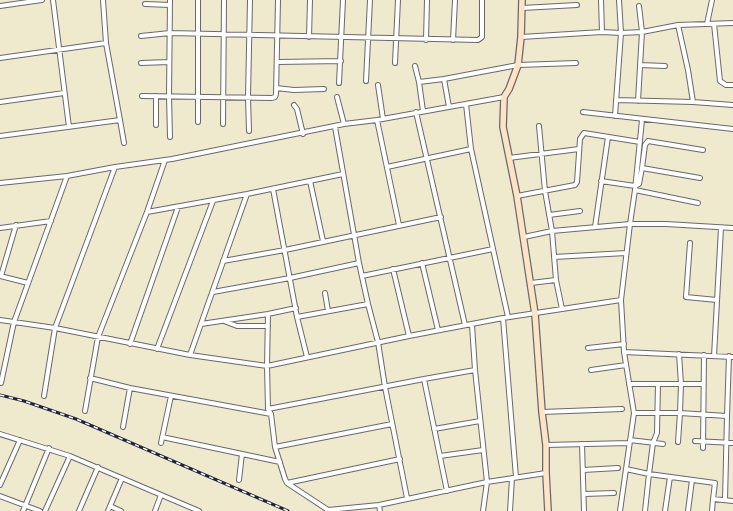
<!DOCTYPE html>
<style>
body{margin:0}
canvas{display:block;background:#efe9ce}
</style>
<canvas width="733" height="511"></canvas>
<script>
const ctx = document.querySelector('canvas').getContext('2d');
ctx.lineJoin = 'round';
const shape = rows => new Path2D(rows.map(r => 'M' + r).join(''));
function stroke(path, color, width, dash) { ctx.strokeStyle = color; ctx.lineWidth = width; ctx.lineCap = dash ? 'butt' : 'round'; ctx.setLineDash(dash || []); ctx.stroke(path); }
const street = shape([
 [53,0,69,127],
 [170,0,169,96,170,137],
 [198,0,198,122],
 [601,0,602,32],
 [145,4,170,5],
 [0,6,42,0],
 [522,8,577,5],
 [707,24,712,0],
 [714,24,720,81,726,85,733,85],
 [678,25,688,70,693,102],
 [141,36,170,33,478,40,482,37,482,0],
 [309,37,310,0],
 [521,37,602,32,621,33,642,32,678,25,733,23],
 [426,40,427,0],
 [453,40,455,0],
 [0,58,106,43],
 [277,62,341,61],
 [141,63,169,62],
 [395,63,398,0],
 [640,65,665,66],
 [415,66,419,82,423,111],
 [444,79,449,107],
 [366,81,370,0],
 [419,82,444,79,518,65,576,63],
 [339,83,343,0],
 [378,85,383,119],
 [276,88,294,90,324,89],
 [142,96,272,98,275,97,276,94,278,0],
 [156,96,156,125],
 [337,97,344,124],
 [616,100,693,102,733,105],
 [638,101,642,32,639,6],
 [0,102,64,93],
 [466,104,471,149,508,317],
 [294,105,297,109,303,134],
 [416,112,465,325],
 [583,112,733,129],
 [615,116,621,33,619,0],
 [120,120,124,143],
 [377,120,399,225],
 [642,120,635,190,630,224,666,224,733,228],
 [223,124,224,0],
 [335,127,359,263,368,304,378,342,385,387,407,498],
 [249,131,248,97,250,0],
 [0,136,120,120,106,43,103,0],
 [509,158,579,149],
 [387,167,471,149],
 [642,168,645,145,648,141,703,150],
 [310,181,323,241],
 [601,181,635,186,639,184,642,168,700,178],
 [0,183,67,176,115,167,172,159,344,124,377,120,504,97],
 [273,189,297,317,307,357],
 [635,190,698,203],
 [517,196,575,185,577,182,580,139,584,133,640,142],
 [147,212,247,194,343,174],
 [549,215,580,211],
 [595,227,608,137],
 [0,228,51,221],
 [524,237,552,231,630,224,621,300,624,352,634,413,620,511],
 [690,243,686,297,717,300],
 [554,257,626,253],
 [223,261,285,250,441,217],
 [422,263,438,330],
 [393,269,409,336],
 [0,276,28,283],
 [1,276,16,225],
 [362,276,493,249],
 [556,280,562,309],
 [531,283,556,280,552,231,545,191,539,126],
 [213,292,290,278,359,263],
 [325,293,328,311],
 [268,314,267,366,268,409,271,414,275,447,285,479,287,483,328,510,379,505,487,482,546,473],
 [297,317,368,304],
 [503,318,516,477],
 [0,320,55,328,190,355,267,366,409,336,503,318,621,300],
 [224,321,237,326,268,326],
 [201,324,268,314,296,308],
 [472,325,475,370,487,482,483,511],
 [130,344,178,207],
 [588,348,624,344],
 [157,349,213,201],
 [624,352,733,357],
 [190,355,247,194],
 [714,356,721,228],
 [591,370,626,365],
 [90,378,130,388,271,414],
 [424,379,447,491],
 [1,383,14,322,67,176],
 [629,384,703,384],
 [658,384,657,433,653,443,649,474,715,483,713,499,733,501],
 [44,396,55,328,115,167],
 [268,409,424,379,475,370],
 [85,411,98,337,147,212,165,160],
 [542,412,622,409],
 [634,413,680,413,681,384,679,354],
 [727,416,729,356],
 [123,427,130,388],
 [434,429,480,421],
 [0,434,70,456,199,511],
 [162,437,280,462],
 [630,440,663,444],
 [695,441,733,443],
 [678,442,680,413,727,416,725,500],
 [161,443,171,396],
 [582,444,584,511],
 [546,445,629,443],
 [275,447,392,424],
 [703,448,704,355],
 [440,456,483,450],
 [626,469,649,474,645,511],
 [583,470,618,468],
 [239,480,242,454],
 [287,483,400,459],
 [0,485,20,440],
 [584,494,614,493],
 [0,496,40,511],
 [379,505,380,511],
 [110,506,121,511],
 [23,511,49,448],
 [45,511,70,456],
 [79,511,98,467],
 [108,511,122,478],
 [155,511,161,495],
 [510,511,512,478],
 [665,511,670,477],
 [688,511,692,480],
 [712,511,713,499]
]);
const secondary = shape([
 [522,0,521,37,518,65,509,89,504,97,503,127,517,196,535,314,542,412,546,445,546,473,548,511]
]);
const rail = shape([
 [0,395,24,401,76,419,288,511]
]);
stroke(street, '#6a686e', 6);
stroke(secondary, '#6a686e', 8);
stroke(street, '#fff', 4);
stroke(secondary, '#fee4c5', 5.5);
stroke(rail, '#22223b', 3);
stroke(rail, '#fff', 1.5, [4.5]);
</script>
